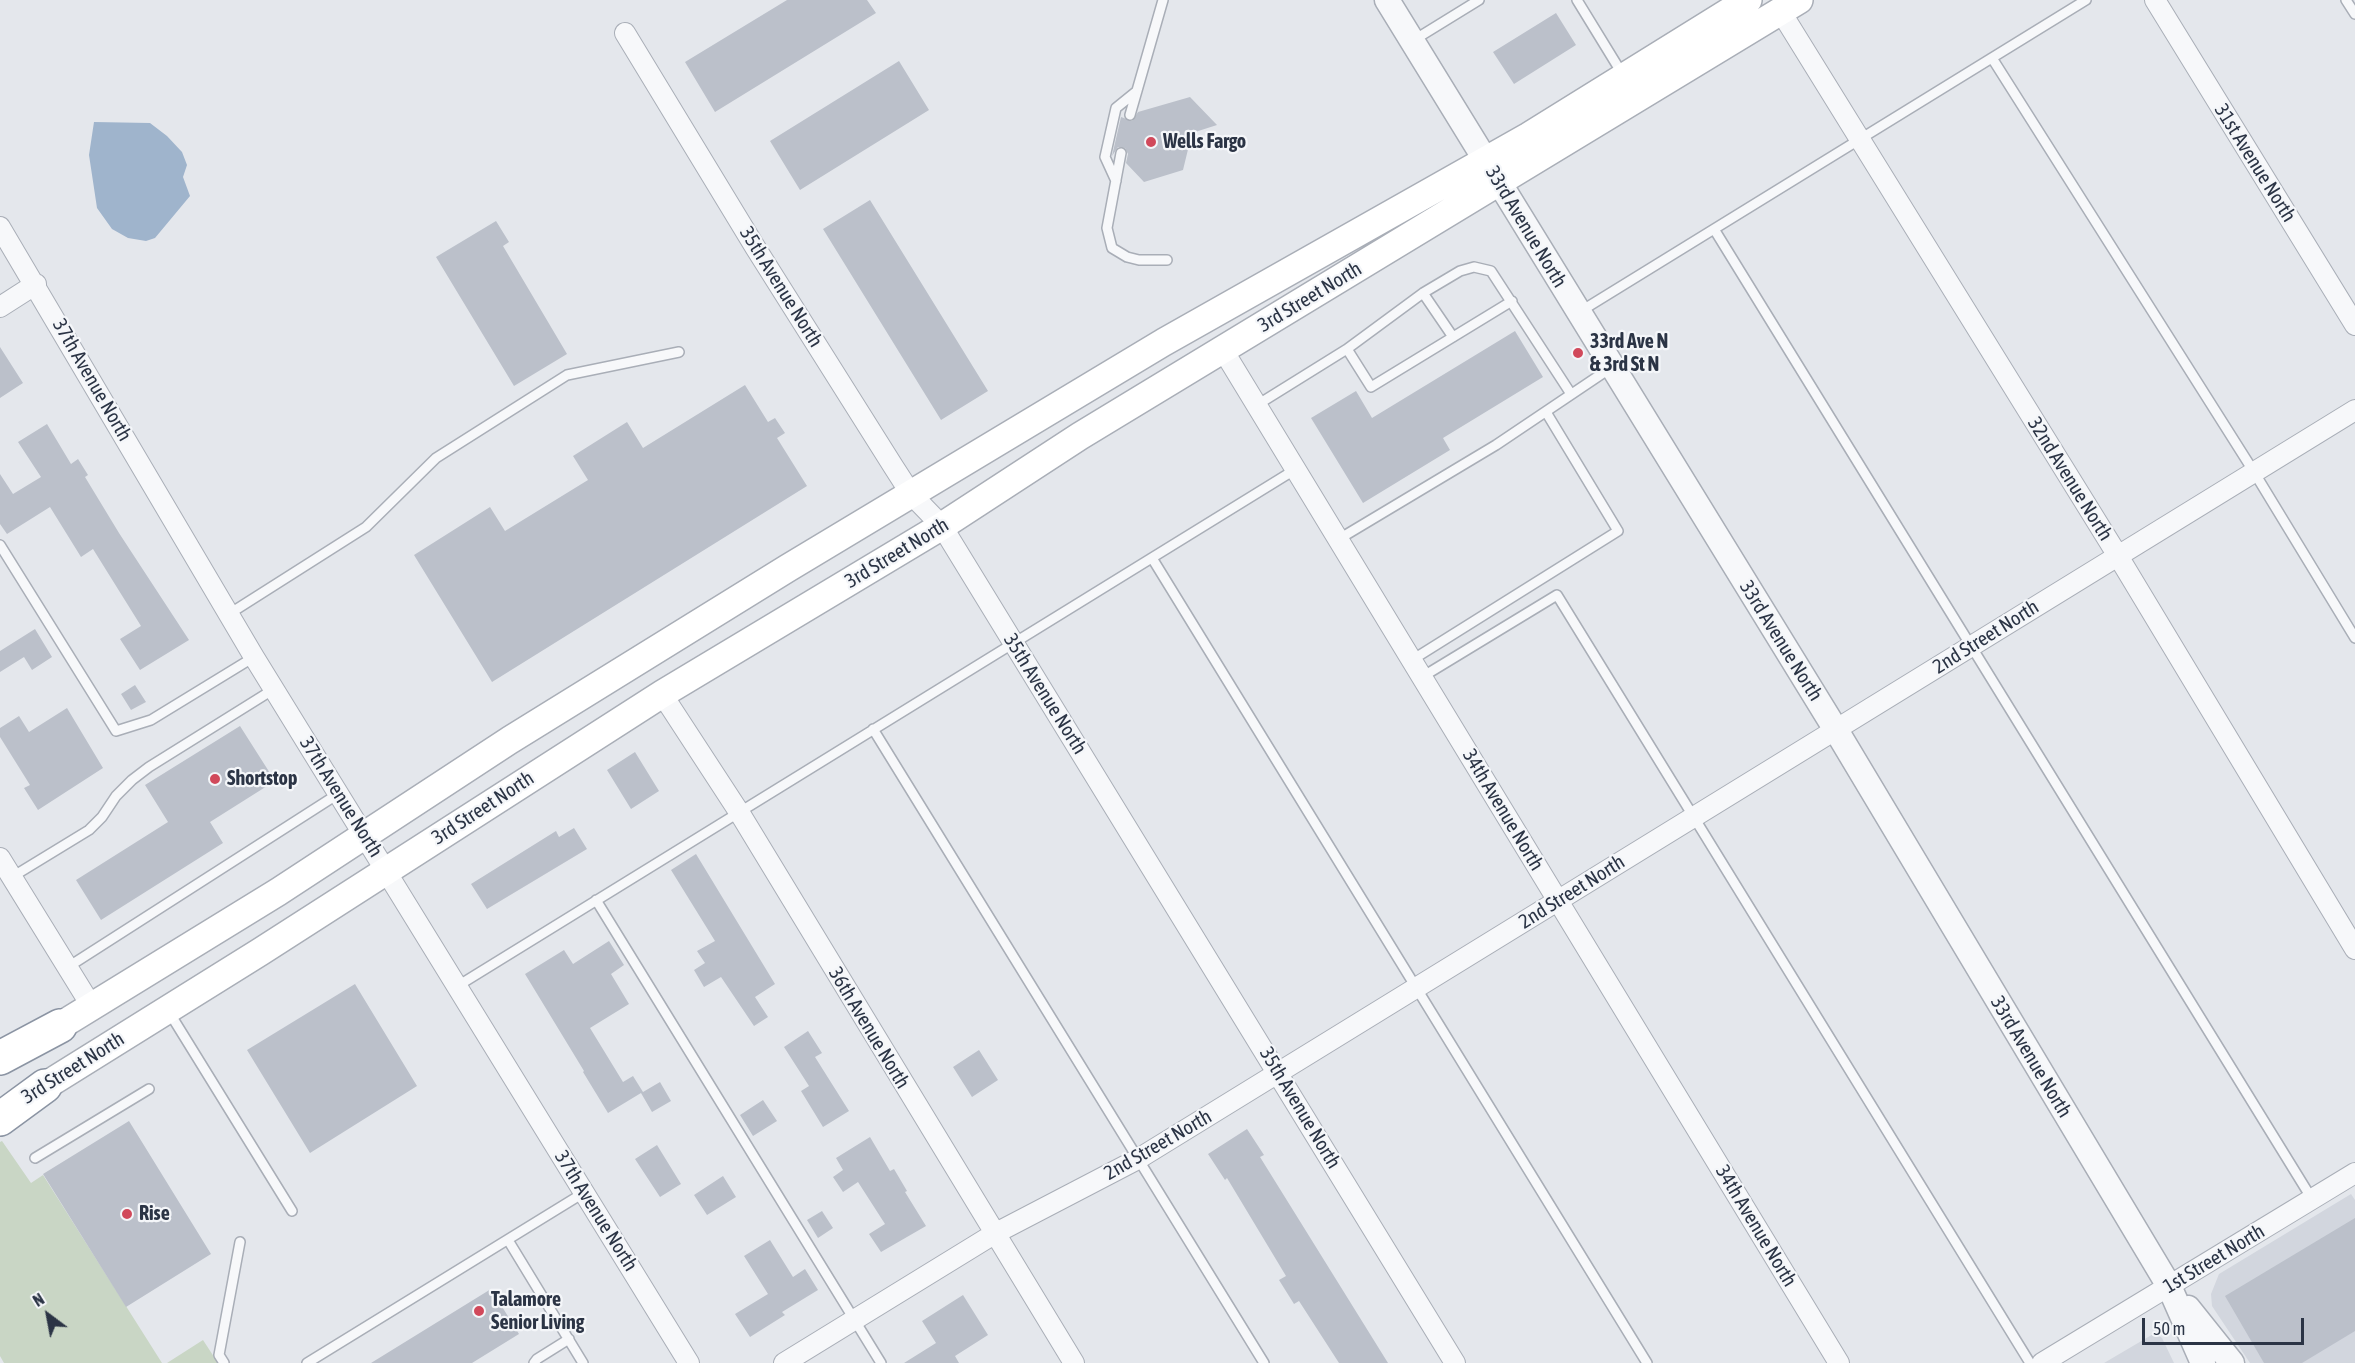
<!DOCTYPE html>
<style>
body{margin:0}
#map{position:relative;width:2355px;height:1363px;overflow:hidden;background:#e4e7ec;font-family:"Asap Condensed",sans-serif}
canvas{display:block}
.north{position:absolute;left:18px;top:1285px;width:60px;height:60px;-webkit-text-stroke:4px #f4f6f9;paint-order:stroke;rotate:328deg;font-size:16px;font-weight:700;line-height:24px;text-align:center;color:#2b3445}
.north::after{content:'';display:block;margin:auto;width:21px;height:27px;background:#2b3445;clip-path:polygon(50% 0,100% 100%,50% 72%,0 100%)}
.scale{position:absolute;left:2142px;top:1318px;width:162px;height:27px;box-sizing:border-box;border:3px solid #2b3445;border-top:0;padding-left:8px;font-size:18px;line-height:21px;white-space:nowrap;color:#2b3445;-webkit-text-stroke:4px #f4f6f9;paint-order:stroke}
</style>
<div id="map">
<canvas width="2355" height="1363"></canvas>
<div class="north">N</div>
<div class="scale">50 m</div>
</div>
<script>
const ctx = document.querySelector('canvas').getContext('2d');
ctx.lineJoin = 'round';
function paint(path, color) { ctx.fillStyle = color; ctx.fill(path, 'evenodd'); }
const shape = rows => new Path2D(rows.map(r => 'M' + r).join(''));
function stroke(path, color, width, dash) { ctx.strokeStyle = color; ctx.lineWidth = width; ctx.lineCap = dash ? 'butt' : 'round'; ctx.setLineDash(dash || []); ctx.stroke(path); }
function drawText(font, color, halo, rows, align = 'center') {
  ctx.font = font + ' "Asap Condensed",sans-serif'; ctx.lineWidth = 4.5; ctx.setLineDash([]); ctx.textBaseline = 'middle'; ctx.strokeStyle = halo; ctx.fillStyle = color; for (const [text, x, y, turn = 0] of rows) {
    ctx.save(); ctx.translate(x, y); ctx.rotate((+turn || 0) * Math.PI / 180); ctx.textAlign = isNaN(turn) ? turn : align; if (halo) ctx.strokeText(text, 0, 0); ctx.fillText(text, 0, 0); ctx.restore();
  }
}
const built = shape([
 [2351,1194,2355,1200,2355,1363,2250,1363,2212,1306,2211,1294,2219,1274],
 [2155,1333,2162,1338,2174,1363,2104,1363]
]);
const green = shape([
 [2,1141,31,1183,43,1175,162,1363,4,1363,0,1356,0,1142],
 [203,1340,218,1363,167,1363]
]);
const water = shape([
 [94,122,150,123,167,136,182,152,187,165,183,177,190,196,155,238,146,241,128,238,112,229,97,208,89,155]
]);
const building = shape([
 [787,0,867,0,876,13,715,112,685,62],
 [1556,13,1576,45,1514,84,1493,52],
 [899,61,929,110,800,190,770,141],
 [1190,97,1217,125,1192,133,1183,170,1144,182,1126,163,1128,154,1125,148,1118,147,1112,156,1121,117,1132,121,1138,112],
 [870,200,988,391,941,420,823,229],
 [496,221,509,242,503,246,567,354,514,386,436,257],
 [1515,331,1543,377,1443,438,1450,450,1363,503,1311,418,1356,391,1372,418],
 [0,347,23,383,0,398],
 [745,385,768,422,775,418,785,433,777,438,807,486,492,682,414,555,490,507,505,531,588,480,573,456,627,422,643,448],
 [47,424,71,464,78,459,88,475,85,477,119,533,189,640,140,670,120,639,141,626,93,549,81,557,50,507,7,534,0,524,0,474,13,494,41,477,18,442],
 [35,629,52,657,32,670,24,657,0,672,0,651],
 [135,685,146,702,131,710,121,694],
 [67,708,103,768,38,810,24,788,30,785,0,737,0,728,19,716,29,732],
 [240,726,275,781,210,822,223,843,101,920,76,880,168,822,145,785],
 [635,752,659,791,631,809,607,770],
 [574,828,587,849,487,909,471,884,556,831,559,837],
 [696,854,775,984,755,997,768,1017,754,1026,721,977,704,987,694,970,705,963,697,951,715,941,671,870],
 [609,941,624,965,611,974,629,1004,590,1028,623,1082,633,1076,643,1092,660,1082,671,1101,652,1112,641,1093,608,1113,583,1072,584,1071,525,974,564,950,573,964],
 [355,984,417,1086,310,1153,247,1050],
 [808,1031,822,1053,815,1057,849,1111,823,1127,801,1091,809,1086,784,1047],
 [979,1050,998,1080,972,1097,953,1067],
 [763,1100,777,1121,753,1136,740,1115],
 [129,1121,211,1254,126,1307,43,1174],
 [1247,1129,1264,1155,1260,1157,1388,1363,1339,1363,1299,1301,1294,1304,1279,1280,1286,1276,1227,1178,1225,1180,1208,1154],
 [870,1137,890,1171,894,1169,907,1191,905,1192,926,1226,881,1252,869,1234,885,1224,858,1182,843,1192,833,1177,843,1170,836,1158],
 [657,1145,681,1184,660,1197,635,1159],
 [723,1176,736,1197,707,1215,694,1195],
 [822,1211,833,1228,818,1238,807,1220],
 [2355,1218,2355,1331,2302,1363,2264,1363,2225,1296],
 [770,1240,793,1277,805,1269,818,1290,782,1312,785,1315,750,1337,735,1314,768,1294,744,1256],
 [491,1289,519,1334,472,1363,371,1363],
 [963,1295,988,1335,955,1356,959,1363,904,1363,936,1343,922,1321]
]);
const service = shape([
 [1577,0,1623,75],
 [2346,0,2355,14],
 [1414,40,1479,0],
 [1992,58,2254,472,2355,638],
 [1130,115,1163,0],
 [1121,153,1107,228,1112,248,1127,257,1139,260,1167,260],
 [1116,181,1105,157,1116,108,1137,91],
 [1714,229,2312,1199],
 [1423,293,1453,337],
 [1581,311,2086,0],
 [1347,349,1371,387,1512,301],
 [1257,405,1347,349,1423,293,1460,271,1474,267,1491,271,1571,394],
 [1339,539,1496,445,1612,367],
 [0,545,116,731,151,720,254,657],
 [1152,558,1647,1363],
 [229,614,366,527,436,458,567,375,679,352],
 [1412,660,1618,531,1546,412],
 [1422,677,1557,595,2030,1363],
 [873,729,1264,1363],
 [12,877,89,830,102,817,116,796,132,780,149,767,274,689],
 [596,900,881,1363],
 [68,967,338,794],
 [456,987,1296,469],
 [169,1012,292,1211],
 [35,1158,149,1089],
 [508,1240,583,1363],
 [224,1363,219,1355,240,1242],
 [307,1363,585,1192],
 [534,1363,537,1359,569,1339]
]);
const minor = shape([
 [2155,0,2355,325],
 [1781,12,2118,556,2355,949],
 [625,33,755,247,893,466,911,494,942,526,951,541,1455,1363],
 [0,227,254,657,689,1363],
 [0,307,36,284],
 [1223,350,1839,1363],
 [662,694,739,812,1074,1363],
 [0,858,92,1007],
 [784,1363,994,1234,1138,1159,2355,410],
 [2042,1363,2355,1173]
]);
const tertiary = shape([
 [1387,0,1836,730,2169,1286,2203,1363],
 [2188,1308,2232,1363]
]);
const secondary = shape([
 [42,1037,278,892,510,740,788,568,1164,342,1529,136,1748,0],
 [29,1096,260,952,662,694,942,526,1080,436,1799,0]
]);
const trunk = shape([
 [0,1058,60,1026],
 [0,1119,45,1086]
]);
const markers = [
 [1151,142,6,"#d1495b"],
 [1578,353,6,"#d1495b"],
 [215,779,6,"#d1495b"],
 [127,1214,6,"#d1495b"],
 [479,1311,6,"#d1495b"]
];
const poiNames = [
 ["Wells Fargo",1163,142],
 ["33rd Ave N",1590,342],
 ["& 3rd St N",1590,365],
 ["Shortstop",227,779],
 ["Rise",139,1214],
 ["Talamore",491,1300],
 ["Senior Living",491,1323]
];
const streetNames = [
 ["31st Avenue North",2255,163,58],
 ["33rd Avenue North",1526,227,59],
 ["35th Avenue North",781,287,58],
 ["3rd Street North",1310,297,-31],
 ["37th Avenue North",92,380,60],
 ["32nd Avenue North",2070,479,58],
 ["3rd Street North",897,553,-31],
 ["2nd Street North",1986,637,-32],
 ["33rd Avenue North",1781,641,58],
 ["35th Avenue North",1045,694,58],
 ["37th Avenue North",341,797,58],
 ["3rd Street North",483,808,-33],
 ["34th Avenue North",1503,810,59],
 ["2nd Street North",1572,892,-32],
 ["36th Avenue North",869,1028,59],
 ["33rd Avenue North",2031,1057,59],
 ["3rd Street North",73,1068,-32],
 ["35th Avenue North",1300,1108,59],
 ["2nd Street North",1158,1145,-30],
 ["37th Avenue North",596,1211,58],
 ["34th Avenue North",1756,1226,59],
 ["1st Street North",2214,1259,-31]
];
paint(built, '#d2d6de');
paint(green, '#c9d6c5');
paint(water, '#9fb4cc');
paint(building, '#bbc0ca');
stroke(service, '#a9aeb7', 12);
stroke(minor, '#a9aeb7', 22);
stroke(tertiary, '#a9aeb7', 27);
stroke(secondary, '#a9aeb7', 30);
stroke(trunk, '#8b94a3', 36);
stroke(service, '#f7f8fa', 9);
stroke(minor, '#f7f8fa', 20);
stroke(tertiary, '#f7f8fa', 24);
stroke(secondary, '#fff', 27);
stroke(trunk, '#fff', 33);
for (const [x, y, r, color] of markers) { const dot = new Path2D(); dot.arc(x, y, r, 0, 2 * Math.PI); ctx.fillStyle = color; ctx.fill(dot); stroke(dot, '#f4f6f9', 2); }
drawText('bold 20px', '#2b3445', '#f4f6f9', poiNames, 'left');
drawText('20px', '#2b3445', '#f4f6f9', streetNames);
</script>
